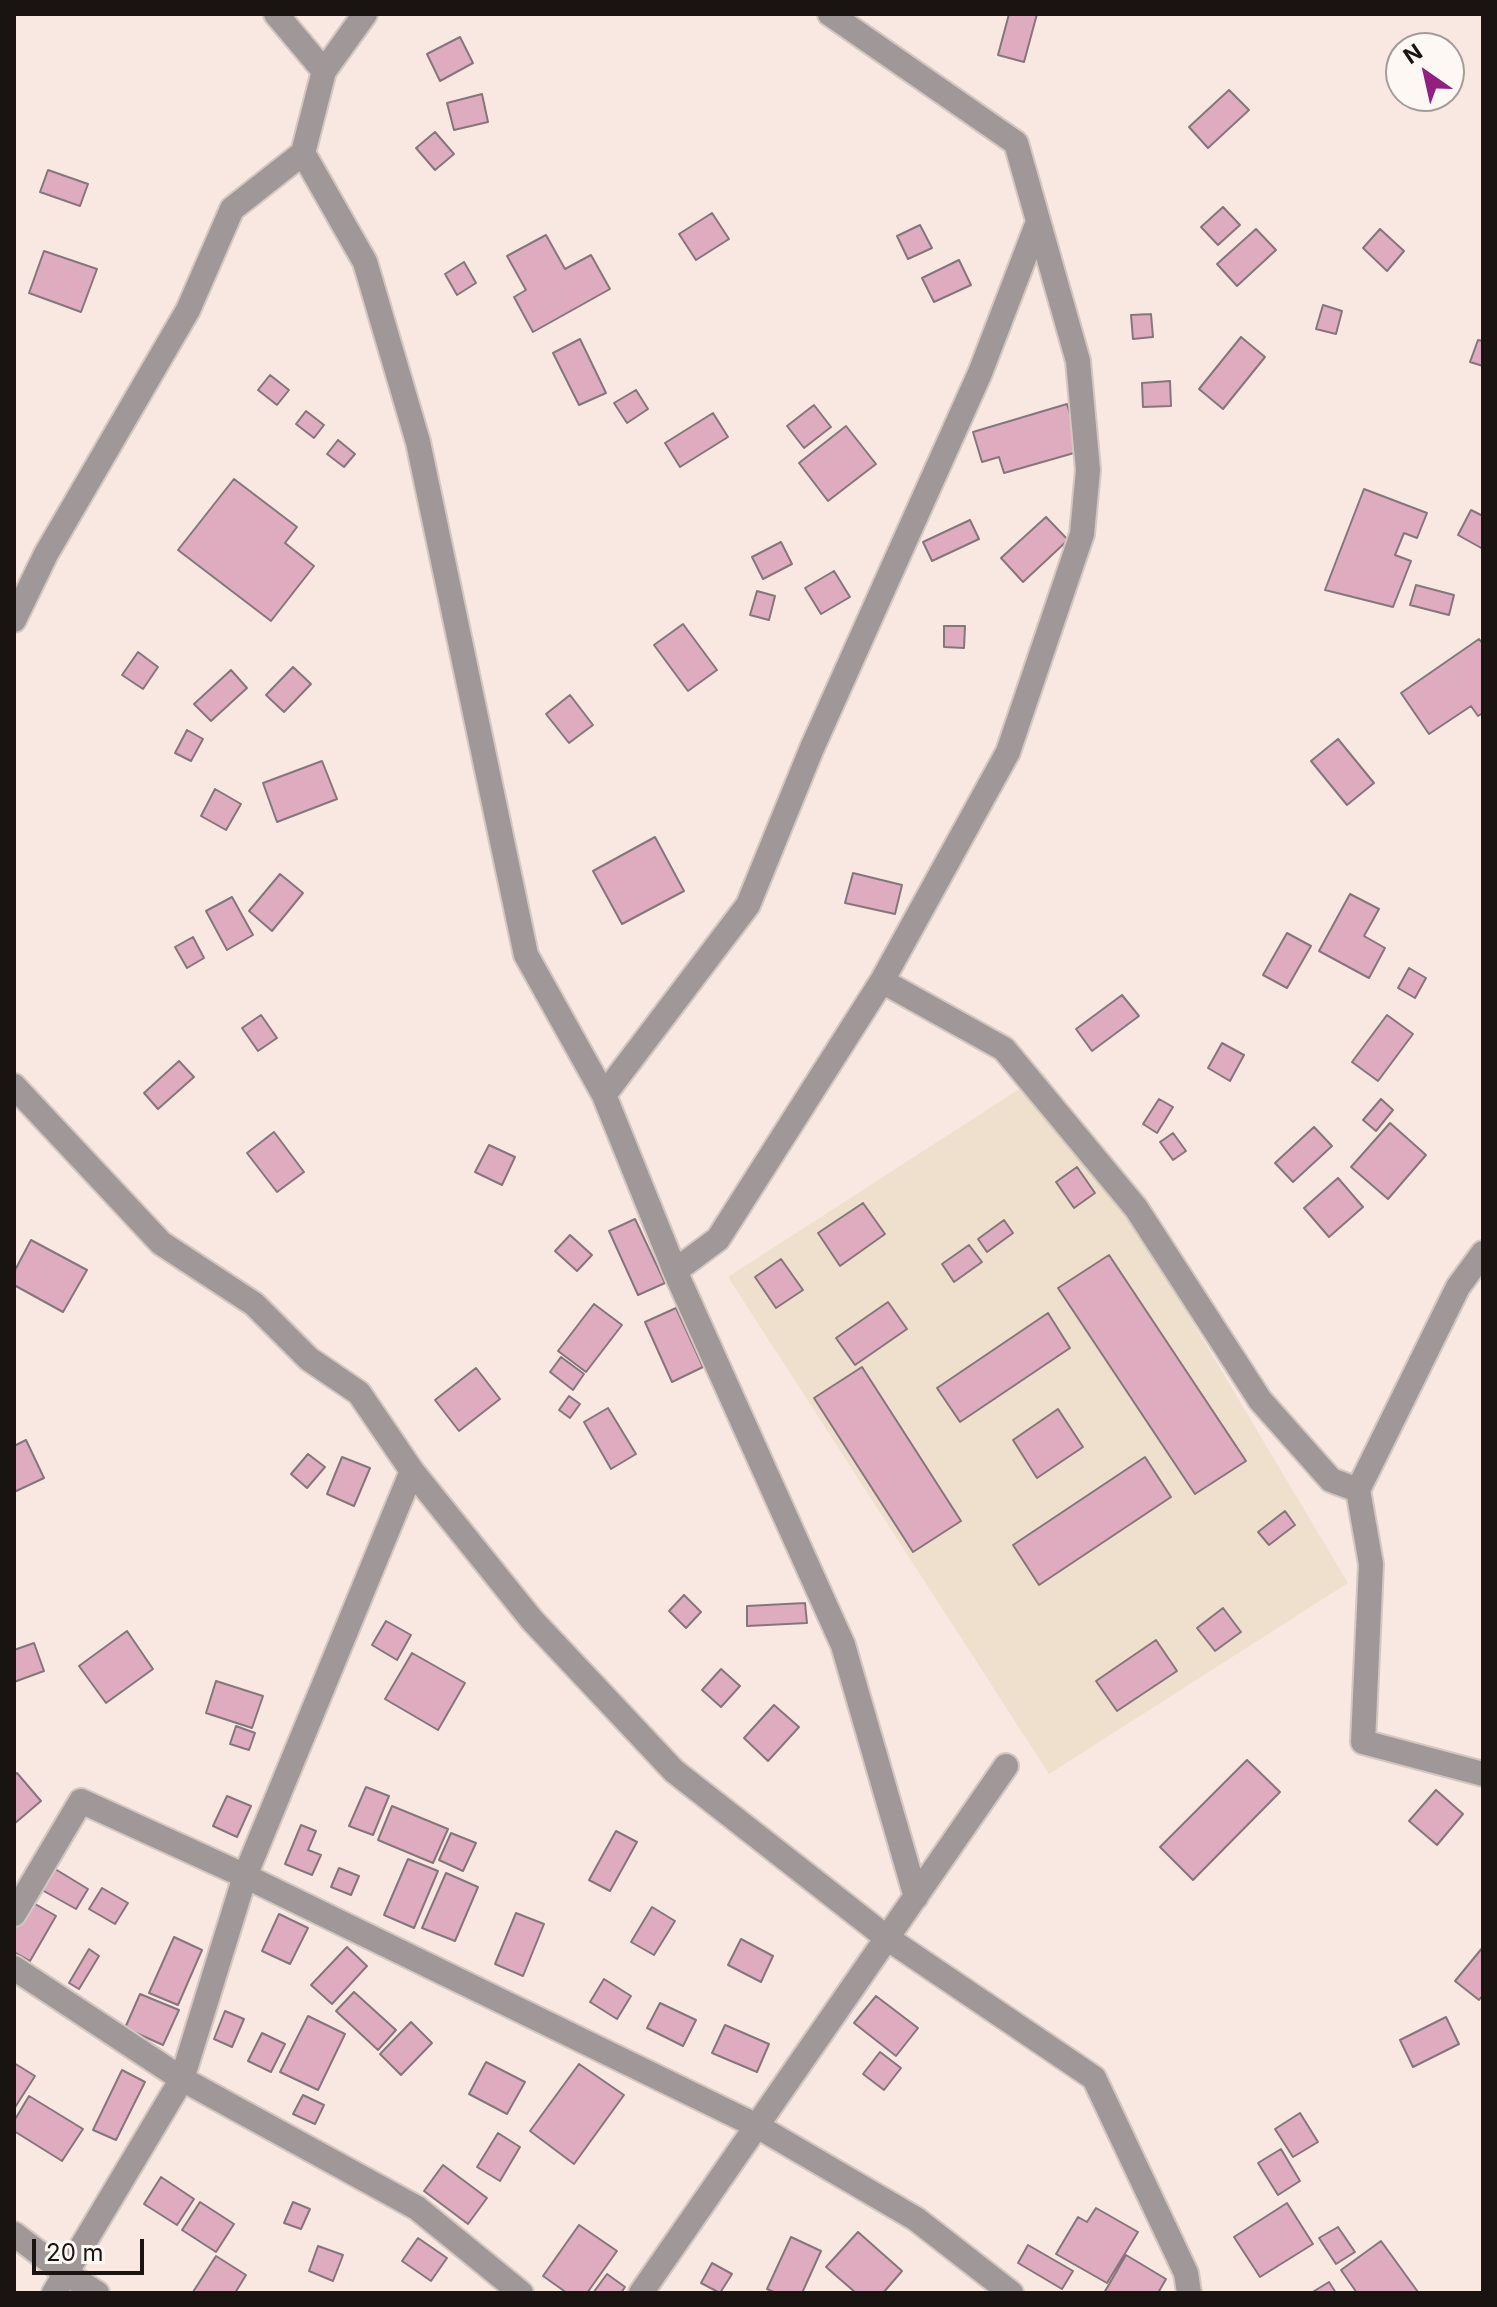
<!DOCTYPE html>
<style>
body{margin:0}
#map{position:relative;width:1497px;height:2307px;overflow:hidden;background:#f8e8e1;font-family:Inter,sans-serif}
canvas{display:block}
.frame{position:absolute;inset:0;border:16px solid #191412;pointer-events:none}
.north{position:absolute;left:1385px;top:32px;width:80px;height:80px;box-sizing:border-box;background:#fef8f5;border:2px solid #a29d9a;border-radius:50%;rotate:326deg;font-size:22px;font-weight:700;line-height:32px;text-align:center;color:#191412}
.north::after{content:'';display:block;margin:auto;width:28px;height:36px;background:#922080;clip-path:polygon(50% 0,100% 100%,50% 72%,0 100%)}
.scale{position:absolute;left:32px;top:2239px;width:112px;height:36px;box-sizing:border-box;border:4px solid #191412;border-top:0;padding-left:10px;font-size:24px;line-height:28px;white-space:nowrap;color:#191412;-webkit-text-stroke:6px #fef8f5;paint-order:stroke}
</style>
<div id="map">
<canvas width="1497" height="2307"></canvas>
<div class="frame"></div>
<div class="north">N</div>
<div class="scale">20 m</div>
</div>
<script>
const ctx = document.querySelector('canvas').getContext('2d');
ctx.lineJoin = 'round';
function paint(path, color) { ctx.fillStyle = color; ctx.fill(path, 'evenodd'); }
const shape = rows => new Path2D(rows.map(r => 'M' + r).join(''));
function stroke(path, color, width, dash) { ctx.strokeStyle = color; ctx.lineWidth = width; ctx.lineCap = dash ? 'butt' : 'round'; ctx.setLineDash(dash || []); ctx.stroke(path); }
const commercial = shape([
 [1044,1073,1348,1583,1049,1774,728,1277]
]);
const building = shape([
 [1009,14,1037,14,1024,62,998,55,1009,14],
 [460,37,473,63,440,81,427,54,460,37],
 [1229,90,1249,110,1208,148,1189,127,1229,90],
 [482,94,488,122,454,130,447,103,482,94],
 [435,132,454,154,435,170,416,148,435,132],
 [48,170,88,184,80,206,40,192,48,170],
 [1223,207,1240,225,1218,245,1201,227,1223,207],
 [712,213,729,239,696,260,679,234,712,213],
 [920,225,932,248,908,259,897,236,920,225],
 [1256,229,1276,250,1237,286,1217,264,1256,229],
 [1380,229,1404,251,1387,271,1363,248,1380,229],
 [546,235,565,269,591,255,610,289,533,332,514,297,526,290,507,256,546,235],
 [44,251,97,269,81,312,29,293,44,251],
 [959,260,971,285,934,302,922,278,959,260],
 [464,262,476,283,457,295,445,274,464,262],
 [1323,305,1342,311,1336,334,1316,329,1323,305],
 [1151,314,1153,337,1133,339,1131,315,1151,314],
 [1241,337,1265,357,1223,409,1199,389,1241,337],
 [580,339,606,393,579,405,553,353,580,339],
 [1478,340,1483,341,1483,366,1470,362,1478,340],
 [270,375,289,390,277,405,258,390,270,375],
 [1170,381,1171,406,1143,407,1142,383,1170,381],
 [636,390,648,409,627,423,614,403,636,390],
 [1067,404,1081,451,1004,473,999,457,982,462,973,432,1067,404],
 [814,405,831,427,804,448,787,426,814,405],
 [306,411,324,425,314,438,296,424,306,411],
 [713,413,728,437,680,467,665,443,713,413],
 [846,426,876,464,828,501,799,463,846,426],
 [338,440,355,454,344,467,327,454,338,440],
 [234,479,297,527,285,543,314,566,271,621,178,550,234,479],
 [1364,489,1427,513,1417,538,1404,533,1395,555,1411,561,1393,607,1325,590,1364,489],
 [1471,510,1483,516,1483,549,1458,535,1471,510],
 [1046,517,1068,540,1023,582,1001,558,1046,517],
 [970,520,979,539,932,561,923,542,970,520],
 [781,542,792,564,763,579,752,557,781,542],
 [834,571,850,597,821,614,805,588,834,571],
 [1416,585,1454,595,1449,615,1410,605,1416,585],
 [757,591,775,596,769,620,750,615,757,591],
 [683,624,717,670,688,691,654,645,683,624],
 [944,626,965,626,964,648,944,647,944,626],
 [1479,639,1483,644,1483,713,1478,716,1471,706,1429,734,1401,693,1479,639],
 [138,652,158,667,143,689,122,675,138,652],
 [293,667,311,684,284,712,266,695,293,667],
 [231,670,247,688,211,721,194,704,231,670],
 [570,695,593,725,569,743,546,714,570,695],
 [187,730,203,739,191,761,175,753,187,730],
 [1338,739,1374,783,1347,805,1311,761,1338,739],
 [322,761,337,799,277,822,263,783,322,761],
 [215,789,241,804,226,830,201,816,215,789],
 [655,837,684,891,622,924,593,871,655,837],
 [853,873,902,885,895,914,845,903,853,873],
 [280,874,303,893,272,931,249,911,280,874],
 [1350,894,1379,909,1364,936,1385,948,1369,978,1319,951,1350,894],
 [232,897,253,935,227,950,206,911,232,897],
 [1287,933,1311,946,1287,988,1263,975,1287,933],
 [193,937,204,958,187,968,175,947,193,937],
 [1409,968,1426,978,1415,998,1398,988,1409,968],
 [1122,995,1139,1016,1092,1051,1076,1029,1122,995],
 [261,1015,277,1038,258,1051,242,1028,261,1015],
 [1387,1015,1413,1034,1378,1081,1352,1062,1387,1015],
 [1222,1043,1244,1055,1230,1081,1208,1068,1222,1043],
 [179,1061,194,1077,158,1109,144,1093,179,1061],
 [1159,1099,1173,1107,1157,1133,1143,1124,1159,1099],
 [1381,1099,1393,1110,1376,1131,1363,1120,1381,1099],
 [1390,1123,1426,1155,1388,1199,1351,1167,1390,1123],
 [1314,1127,1332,1146,1293,1182,1275,1163,1314,1127],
 [274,1132,304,1172,277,1192,247,1153,274,1132],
 [1173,1133,1186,1151,1173,1160,1160,1142,1173,1133],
 [489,1145,515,1157,502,1185,475,1172,489,1145],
 [1077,1167,1095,1193,1074,1208,1056,1182,1077,1167],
 [1338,1178,1363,1207,1329,1237,1304,1208,1338,1178],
 [863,1203,885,1234,840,1266,818,1233,863,1203],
 [635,1219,665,1283,638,1295,609,1231,635,1219],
 [1004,1220,1013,1233,987,1252,978,1239,1004,1220],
 [570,1235,592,1255,577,1271,555,1251,570,1235],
 [31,1240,87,1270,63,1312,14,1285,14,1272,31,1240],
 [969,1245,982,1262,954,1282,942,1264,969,1245],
 [1109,1255,1246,1461,1195,1494,1058,1288,1109,1255],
 [781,1259,803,1290,776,1308,755,1277,781,1259],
 [888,1302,907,1329,855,1365,836,1338,888,1302],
 [594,1304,622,1325,586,1372,558,1351,594,1304],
 [676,1308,703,1367,672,1382,645,1322,676,1308],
 [1048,1313,1070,1348,960,1422,937,1388,1048,1313],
 [561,1357,584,1374,573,1390,550,1372,561,1357],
 [862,1367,961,1521,913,1552,814,1398,862,1367],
 [476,1368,500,1399,459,1431,435,1400,476,1368],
 [569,1396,580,1404,570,1418,559,1410,569,1396],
 [608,1408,636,1454,611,1469,584,1422,608,1408],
 [1058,1409,1083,1447,1037,1478,1013,1440,1058,1409],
 [26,1440,44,1478,14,1492,14,1446,26,1440],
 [308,1454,325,1467,307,1488,291,1474,308,1454],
 [342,1457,370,1468,354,1506,327,1494,342,1457],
 [1145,1457,1171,1497,1039,1585,1013,1545,1145,1457],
 [1285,1511,1295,1525,1269,1545,1258,1532,1285,1511],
 [684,1595,701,1612,686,1628,669,1611,684,1595],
 [805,1603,807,1623,747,1626,747,1606,805,1603],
 [1223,1608,1241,1632,1215,1651,1197,1628,1223,1608],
 [386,1621,411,1635,397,1660,372,1645,386,1621],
 [127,1631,153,1669,106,1703,79,1666,127,1631],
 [1156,1640,1177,1671,1117,1711,1096,1681,1156,1640],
 [34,1643,44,1671,14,1682,14,1650,34,1643],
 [412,1653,465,1683,438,1730,385,1699,412,1653],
 [721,1669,740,1686,721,1707,702,1690,721,1669],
 [216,1681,263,1696,252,1728,206,1713,216,1681],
 [774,1705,799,1727,768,1761,744,1738,774,1705],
 [236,1726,255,1733,249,1750,230,1744,236,1726],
 [1247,1760,1280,1792,1193,1880,1160,1847,1247,1760],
 [17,1773,41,1801,14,1824,14,1775,17,1773],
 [366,1787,389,1796,373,1835,349,1826,366,1787],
 [1436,1790,1463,1814,1437,1845,1409,1821,1436,1790],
 [227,1796,251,1806,237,1837,213,1826,227,1796],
 [392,1806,448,1829,433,1863,378,1840,392,1806],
 [301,1825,316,1831,308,1850,321,1855,312,1875,285,1864,301,1825],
 [616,1831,637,1842,610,1891,589,1880,616,1831],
 [451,1833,476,1843,463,1871,439,1860,451,1833],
 [408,1859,438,1871,414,1928,384,1915,408,1859],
 [339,1868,359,1876,351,1895,331,1887,339,1868],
 [55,1869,88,1889,76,1909,42,1890,55,1869],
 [446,1873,478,1887,455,1941,422,1928,446,1873],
 [102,1888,128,1903,115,1924,89,1909,102,1888],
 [30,1901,56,1916,30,1961,14,1952,14,1928,30,1901],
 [652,1907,675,1921,654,1955,631,1942,652,1907],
 [516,1913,544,1924,523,1976,495,1964,516,1913],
 [279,1914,308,1928,290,1964,262,1951,279,1914],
 [174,1937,202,1950,178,2005,149,1993,174,1937],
 [741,1939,773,1956,761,1982,728,1965,741,1939],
 [347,1947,367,1966,332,2004,311,1985,347,1947],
 [1483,1947,1483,1995,1479,2000,1455,1981,1483,1947],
 [89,1949,99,1956,79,1989,69,1983,89,1949],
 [604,1979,631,1996,617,2019,590,2002,604,1979],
 [354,1992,396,2030,378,2050,336,2011,354,1992],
 [140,1994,179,2010,163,2045,125,2028,140,1994],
 [876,1996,918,2028,896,2056,854,2023,876,1996],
 [660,2003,696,2020,683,2046,647,2028,660,2003],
 [225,2011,244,2019,232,2047,214,2039,225,2011],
 [308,2016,345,2034,318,2090,280,2072,308,2016],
 [1446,2017,1459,2044,1413,2067,1400,2040,1446,2017],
 [411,2022,432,2043,401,2075,380,2054,411,2022],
 [725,2025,769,2044,757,2072,712,2053,725,2025],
 [262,2033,285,2044,271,2072,248,2061,262,2033],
 [880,2052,901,2068,884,2090,863,2074,880,2052],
 [486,2062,525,2082,507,2114,469,2094,486,2062],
 [14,2063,35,2076,14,2109,14,2063],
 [579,2064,624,2095,574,2164,530,2131,579,2064],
 [122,2070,145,2082,116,2140,93,2130,122,2070],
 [303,2095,324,2105,315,2124,293,2114,303,2095],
 [29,2096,83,2129,62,2161,14,2131,14,2121,29,2096],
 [1300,2113,1318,2142,1293,2157,1275,2129,1300,2113],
 [498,2133,520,2147,500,2181,477,2167,498,2133],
 [1281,2149,1300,2181,1278,2195,1258,2163,1281,2149],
 [443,2165,487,2198,468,2224,424,2191,443,2165],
 [161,2177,194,2199,177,2225,144,2204,161,2177],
 [200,2202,234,2224,216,2252,182,2230,200,2202],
 [293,2202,310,2209,301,2229,284,2223,293,2202],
 [1287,2203,1313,2244,1260,2277,1234,2237,1287,2203],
 [1096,2208,1138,2232,1107,2283,1056,2254,1078,2217,1087,2222,1096,2208],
 [579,2225,617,2251,587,2293,567,2293,543,2276,579,2225],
 [1338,2227,1355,2252,1336,2264,1319,2238,1338,2227],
 [858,2232,902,2271,883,2293,856,2293,826,2267,858,2232],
 [791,2237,821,2251,802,2293,776,2293,767,2289,791,2237],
 [418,2238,447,2258,431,2281,402,2261,418,2238],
 [1381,2241,1418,2292,1417,2293,1357,2293,1341,2270,1381,2241],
 [1028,2245,1073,2271,1062,2289,1018,2263,1028,2245],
 [318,2246,343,2255,333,2281,309,2271,318,2246],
 [1126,2255,1166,2279,1158,2293,1104,2293,1126,2255],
 [216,2256,246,2275,235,2293,195,2293,193,2292,216,2256],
 [712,2263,732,2274,720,2293,701,2283,712,2263],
 [607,2274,625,2287,621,2293,593,2293,607,2274],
 [1329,2282,1336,2293,1311,2293,1329,2282]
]);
const street = shape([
 [276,14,324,71],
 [303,153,365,262,418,442,526,955,604,1095,675,1271,843,1645,916,1897],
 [14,620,46,554,188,310,232,209,303,153,324,71,365,14],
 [882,981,1004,1049,1136,1208,1260,1400,1331,1480,1358,1490],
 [14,1086,161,1243,254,1304,309,1359,359,1393,412,1471,532,1620,674,1771,887,1938,1094,2078,1186,2273,1189,2293],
 [604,1095,748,905,812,748,980,373,1038,222],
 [1483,1253,1458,1287,1358,1490,1371,1564,1363,1742,1483,1774],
 [675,1271,718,1239,882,981,1008,752,1082,534,1088,470,1078,361,1016,143,830,14],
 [14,1914,81,1801,245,1876,757,2126,916,2219,1011,2293],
 [14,1968,182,2079,417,2208,521,2293],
 [14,2234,64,2272,97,2293],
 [54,2293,182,2079,245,1876,412,1471],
 [641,2293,1006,1766]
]);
paint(commercial, '#efdfcd');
paint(building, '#dfacbf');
stroke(building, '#85767c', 2);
stroke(street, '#d4c6c0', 28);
stroke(street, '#a09898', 24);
</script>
